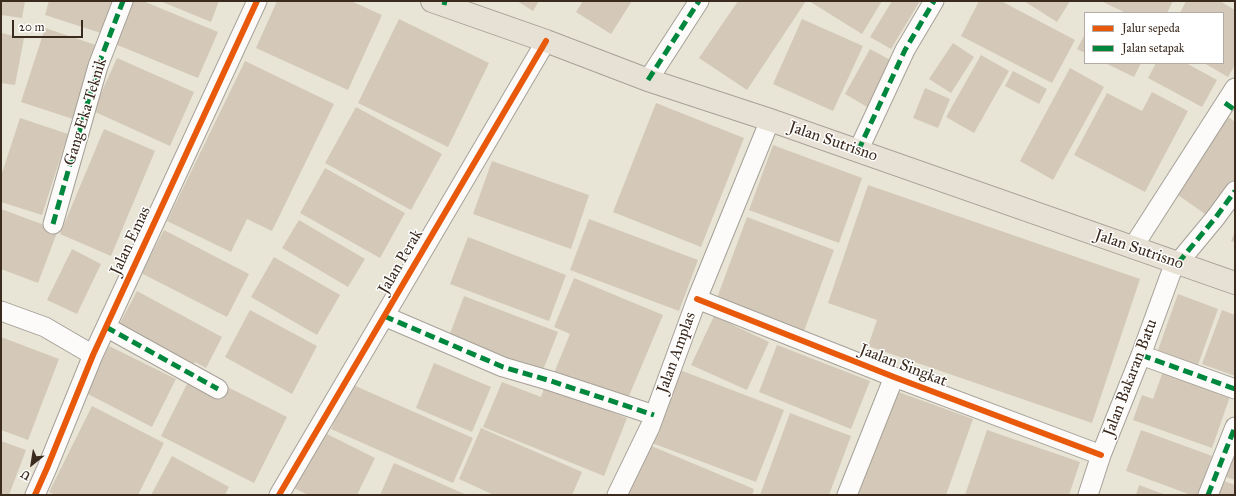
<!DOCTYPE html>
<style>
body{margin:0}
#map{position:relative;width:1236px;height:496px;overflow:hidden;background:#e8e4d6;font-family:"IM FELL Great Primer",serif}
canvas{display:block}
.frame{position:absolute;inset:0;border:2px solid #3b2a1e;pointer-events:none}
.legend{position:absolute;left:1084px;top:12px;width:140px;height:52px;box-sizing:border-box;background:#fff;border:1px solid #b1aaa5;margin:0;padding:5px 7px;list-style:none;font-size:12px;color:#3b2a1e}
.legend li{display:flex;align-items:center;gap:8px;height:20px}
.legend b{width:20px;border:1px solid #b1aaa5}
.north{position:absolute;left:12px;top:444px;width:40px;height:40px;-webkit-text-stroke:3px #fff;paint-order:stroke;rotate:210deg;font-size:11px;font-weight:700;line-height:16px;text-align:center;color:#3b2a1e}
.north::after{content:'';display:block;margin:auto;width:14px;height:18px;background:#3b2a1e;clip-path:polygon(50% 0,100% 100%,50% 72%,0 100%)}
.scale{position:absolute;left:12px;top:20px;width:71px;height:18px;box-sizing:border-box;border:2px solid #3b2a1e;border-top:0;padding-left:5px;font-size:12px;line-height:14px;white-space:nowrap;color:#3b2a1e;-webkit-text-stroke:3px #fff;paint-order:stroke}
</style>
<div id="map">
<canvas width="1236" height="496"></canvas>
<div class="frame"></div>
<ul class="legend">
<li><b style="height:5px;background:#e8590c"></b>Jalur sepeda</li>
<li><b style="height:5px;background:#00873e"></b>Jalan setapak</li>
</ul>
<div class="north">U</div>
<div class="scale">20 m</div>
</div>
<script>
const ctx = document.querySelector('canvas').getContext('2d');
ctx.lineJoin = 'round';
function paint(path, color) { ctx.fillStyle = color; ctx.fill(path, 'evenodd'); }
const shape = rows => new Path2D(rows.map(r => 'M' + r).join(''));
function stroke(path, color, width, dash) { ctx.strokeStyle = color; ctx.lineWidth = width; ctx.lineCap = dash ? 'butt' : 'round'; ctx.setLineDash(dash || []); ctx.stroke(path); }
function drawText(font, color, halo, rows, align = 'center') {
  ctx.font = font + ' "IM FELL Great Primer",serif'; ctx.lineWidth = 3; ctx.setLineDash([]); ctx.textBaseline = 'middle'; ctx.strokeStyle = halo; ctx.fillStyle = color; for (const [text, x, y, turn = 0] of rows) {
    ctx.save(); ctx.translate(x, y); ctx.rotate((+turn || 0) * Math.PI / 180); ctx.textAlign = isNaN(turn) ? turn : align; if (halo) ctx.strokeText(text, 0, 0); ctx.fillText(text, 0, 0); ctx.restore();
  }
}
const building = shape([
 [1,1,25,1,22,18,1,15],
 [49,1,114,1,104,34,45,15],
 [133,1,143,1,218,32,198,78,115,44],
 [160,1,219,1,211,22],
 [277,1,351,1,382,15,348,90,256,48],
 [517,1,539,1,533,11],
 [583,1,632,1,611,34,576,12],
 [738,1,806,1,747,90,699,58],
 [809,1,882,1,862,34],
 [892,1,920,1,891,49,870,37],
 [979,1,1001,1,1075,40,1052,83,961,36],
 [1024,1,1070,1,1057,22],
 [1101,1,1173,1,1167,13,1126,13],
 [1186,1,1220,1,1235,10,1235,65,1228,77,1204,63,1223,63,1223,13,1180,13],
 [399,19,489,63,448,147,358,103],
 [802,19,863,46,833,111,773,84],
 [45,28,96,45,73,119,21,102],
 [1,33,24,38,15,85,1,83],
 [1085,34,1085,53,1077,49],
 [953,43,974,57,951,93,929,79],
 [870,49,894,62,869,108,845,94],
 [981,55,1009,71,974,133,946,117],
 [117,58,194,92,170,146,93,111],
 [245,61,334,104,272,231,247,219,231,252,167,221],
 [1105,63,1141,63,1134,77],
 [1156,63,1186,63,1217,80,1202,107,1148,78],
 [1070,68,1104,87,1053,180,1020,161],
 [1013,71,1047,89,1039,104,1005,86],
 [925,88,950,99,938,128,913,118],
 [1152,92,1188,111,1145,192,1074,155,1107,93,1142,111],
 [656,103,744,138,701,247,613,212],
 [356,107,442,154,411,210,325,163],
 [1226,115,1235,122,1235,188,1212,219,1171,190],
 [20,118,68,134,42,215,1,202,1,176],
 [104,129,155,151,111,256,60,234],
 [773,145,862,178,839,243,749,210],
 [492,161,589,195,571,249,473,214],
 [325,168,405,213,380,258,300,213],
 [868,185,1140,279,1092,423,868,346,877,320,828,303],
 [1,209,58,230,38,283,1,269],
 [747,217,834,250,804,331,717,298],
 [589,219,698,260,679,311,570,270],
 [299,220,365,259,348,287,282,248],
 [164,230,249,274,227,317,141,273],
 [1235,232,1235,242,1231,241],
 [468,237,566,275,549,321,450,284],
 [72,249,101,264,77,314,47,300],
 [274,257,340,295,317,335,251,297],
 [574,278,663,315,626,403,554,373,570,334,554,327],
 [137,291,222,337,206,368,195,362,186,378,112,338],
 [1178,294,1218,309,1198,365,1158,350],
 [464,296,558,332,541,375,448,339],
 [250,310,317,346,292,394,225,357],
 [1222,310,1235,315,1235,376,1202,364],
 [714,316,769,342,747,390,691,365],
 [1,337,59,359,28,440,1,430],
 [777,345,870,381,851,429,759,392],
 [109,346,176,379,152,427,86,393],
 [434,363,491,387,472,432,416,408],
 [1165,366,1232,391,1212,448,1133,420,1142,395,1153,399],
 [194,370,287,417,254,483,161,436],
 [680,370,784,410,756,482,652,443],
 [502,382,541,397,545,385,627,418,604,476,483,427],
 [351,384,473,438,453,483,331,429],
 [893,390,973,419,946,495,855,495],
 [92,406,164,443,138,495,55,495,49,492],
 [790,413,851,436,829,495,760,495],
 [481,428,582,472,572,495,494,495,459,479],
 [987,430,1080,462,1069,495,965,495],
 [1141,430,1212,456,1198,495,1191,495,1126,471],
 [323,432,375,458,357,495,308,495,294,488],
 [1,441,26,450,9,495,1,495],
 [1235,443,1235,480,1223,476],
 [649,445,754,489,752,495,628,495],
 [172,456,229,487,225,495,151,495],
 [394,463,467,495,380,495],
 [1221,480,1235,485,1235,495,1216,495],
 [1139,485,1166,495,1136,495]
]);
const minor = shape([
 [648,80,699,1],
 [858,151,905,50,934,1],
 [53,224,98,66,123,1],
 [1133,247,1235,88],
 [1178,263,1216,217,1235,191],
 [697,299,894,377,1101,455],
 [1,311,45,327,93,355],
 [384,316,503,367,551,381,654,415],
 [106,327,218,389],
 [1141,355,1235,389],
 [35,495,47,468,93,355,257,1],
 [279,495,546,41],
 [617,495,650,427,697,299,770,120],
 [847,495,894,377],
 [1088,495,1101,455,1141,355,1175,262],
 [1208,495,1235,427]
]);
const primary = shape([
 [432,1,546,41,648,80,770,120,1235,283]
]);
const quiet = shape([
 [444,5,445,1],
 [648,80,699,1],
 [1225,103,1235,110],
 [858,151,905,50,934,1],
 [53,224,98,66,123,1],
 [1178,263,1216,217,1235,191],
 [384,316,503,367,551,381,654,415],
 [106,327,218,389],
 [1141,355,1235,389],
 [1208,495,1235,427]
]);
const cycleway = shape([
 [697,299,894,377,1101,455],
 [35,495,47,468,93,355,257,1],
 [279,495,546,41]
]);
const streetNames = [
 ["Gang Eka Teknik",86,112,-73],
 ["Jalan Sutrisno",833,142,19],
 ["Jalan Emas",131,241,-65],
 ["Jalan Sutrisno",1139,250,19],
 ["Jalan Perak",401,262,-60],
 ["Jalan Amplas",677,353,-70],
 ["Jaalan Singkat",903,366,21],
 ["Jalan Bakaran Batu",1131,378,-69]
];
paint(building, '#d4c9b8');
stroke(minor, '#a6a198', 21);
stroke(primary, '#a6a198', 24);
stroke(minor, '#fcfbf9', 19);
stroke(primary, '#e7e1d5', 22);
stroke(quiet, '#00873e', 5, [10, 5]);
stroke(cycleway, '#e8590c', 6);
drawText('16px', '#3b2a1e', '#fff', streetNames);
</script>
